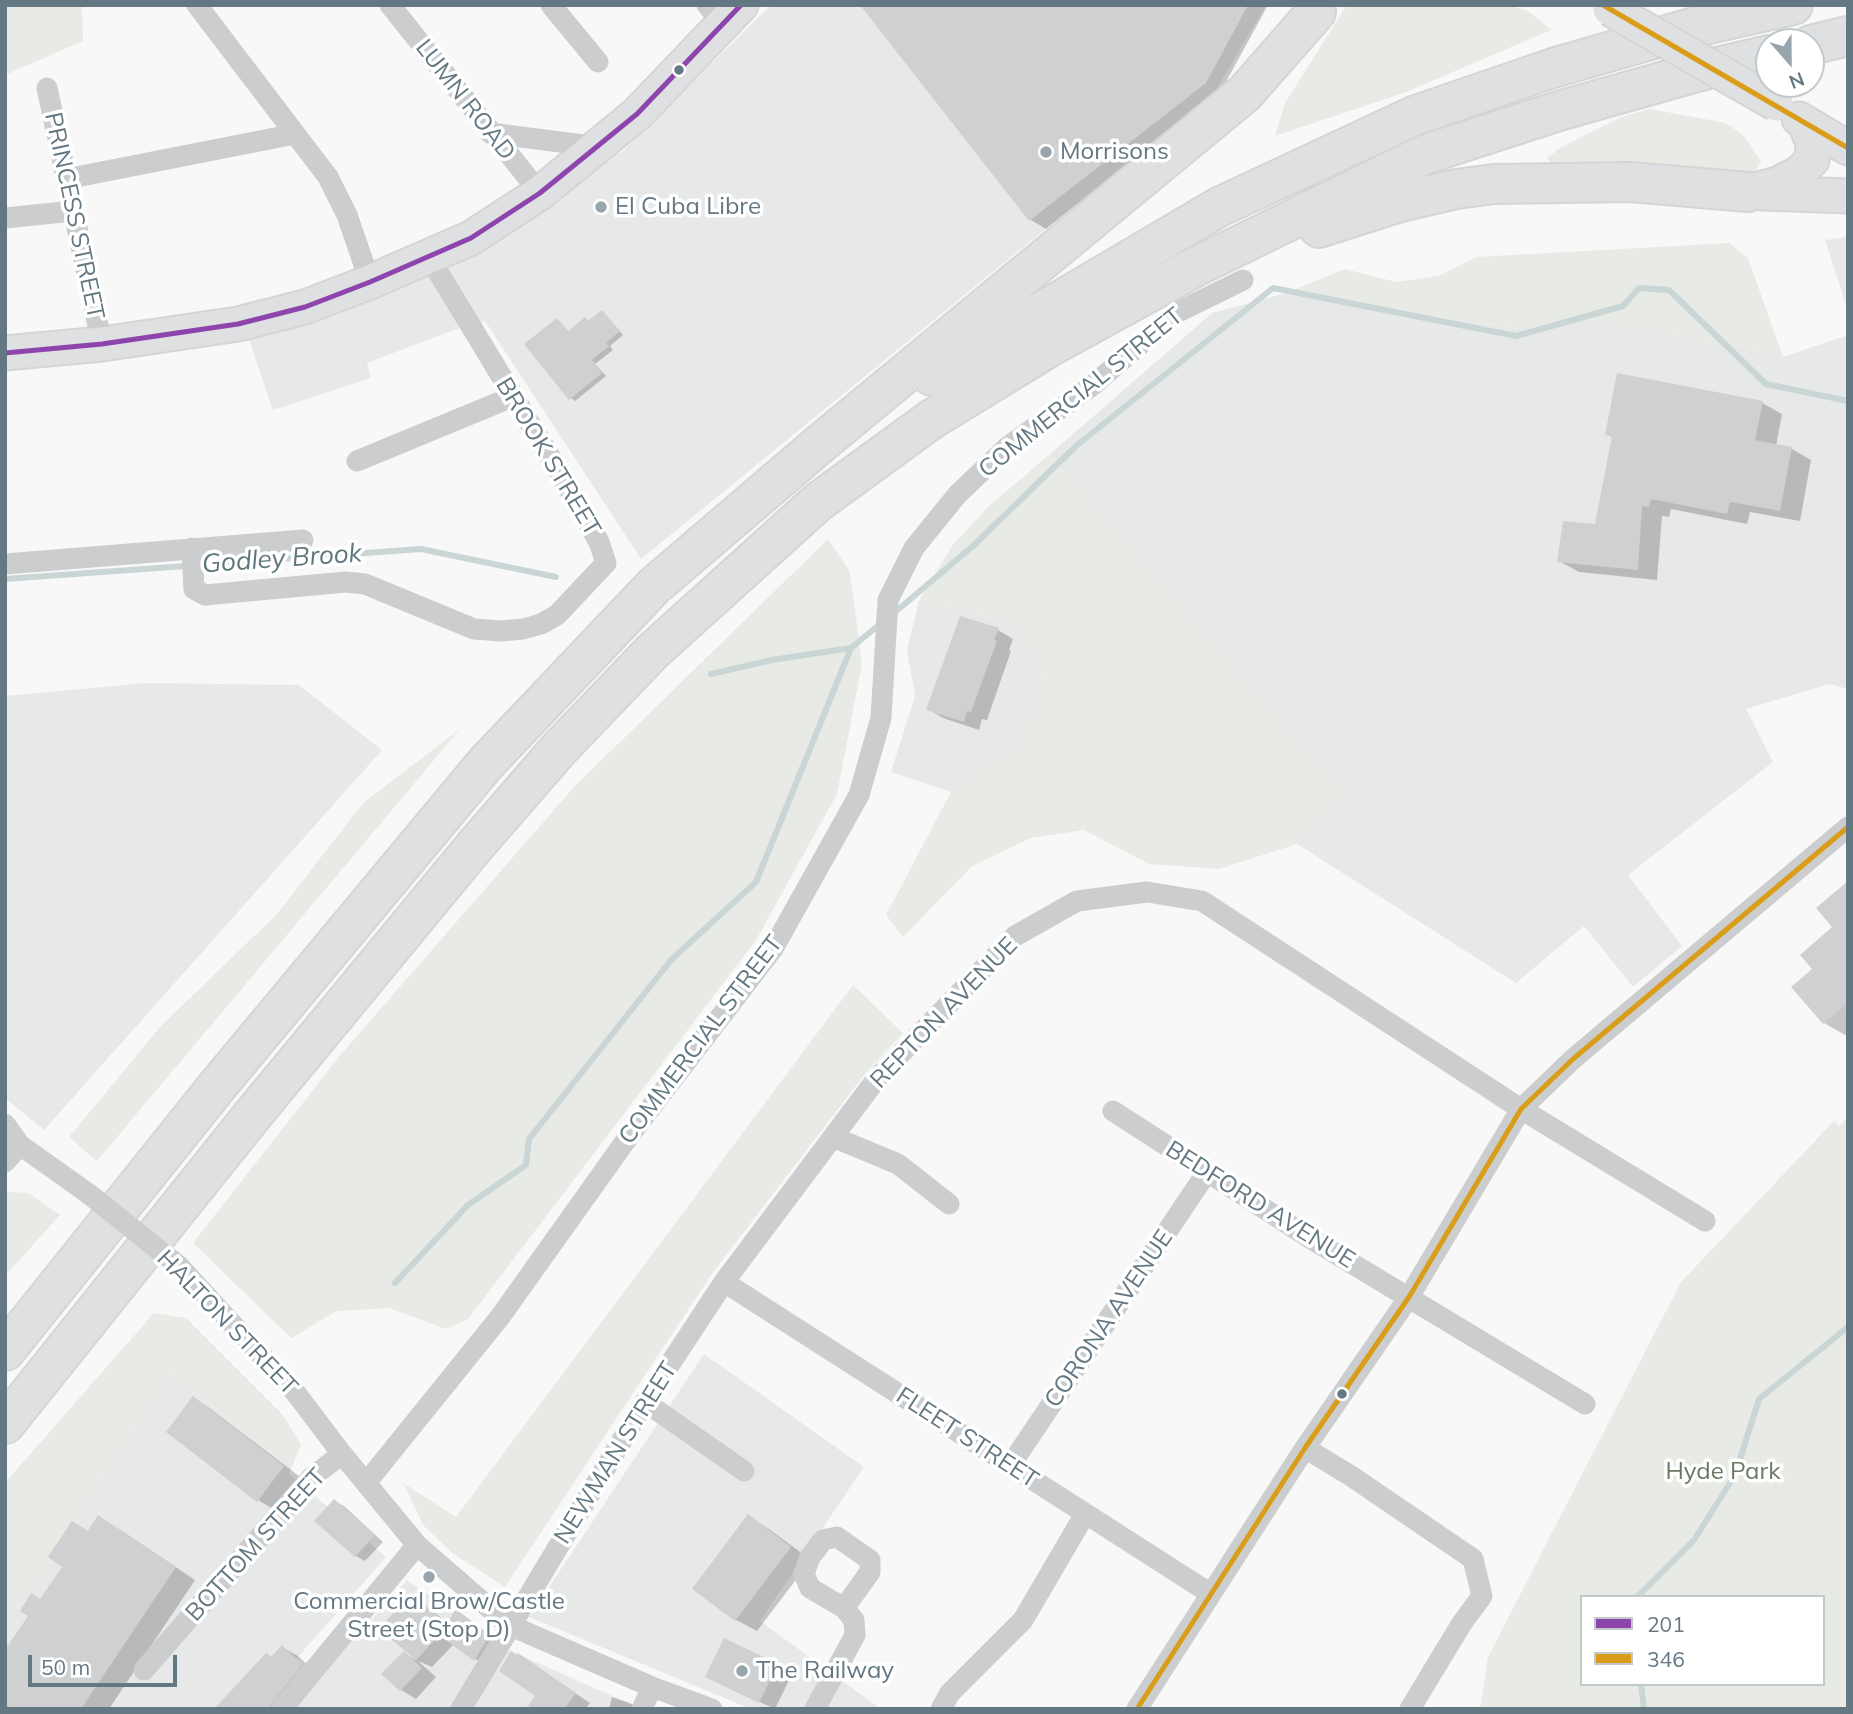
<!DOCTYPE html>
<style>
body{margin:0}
#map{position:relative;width:1853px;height:1714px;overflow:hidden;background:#f8f8f8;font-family:Mulish,sans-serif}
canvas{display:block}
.frame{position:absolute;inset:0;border:7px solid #647883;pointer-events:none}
.legend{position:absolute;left:1580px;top:1595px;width:245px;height:91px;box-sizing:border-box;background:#fff;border:2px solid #c1c9cd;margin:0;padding:9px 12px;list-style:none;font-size:21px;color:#647883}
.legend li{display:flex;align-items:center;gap:14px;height:35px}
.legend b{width:35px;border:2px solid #c1c9cd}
.north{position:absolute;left:1755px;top:28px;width:70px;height:70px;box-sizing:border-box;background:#fff;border:2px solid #c1c9cd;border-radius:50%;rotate:159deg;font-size:19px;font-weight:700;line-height:28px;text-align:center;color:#647883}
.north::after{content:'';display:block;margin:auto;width:24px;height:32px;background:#98a5ac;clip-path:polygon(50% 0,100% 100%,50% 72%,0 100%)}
.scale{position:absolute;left:28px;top:1655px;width:149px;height:32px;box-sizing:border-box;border:4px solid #647883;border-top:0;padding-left:9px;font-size:21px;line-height:24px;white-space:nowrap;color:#647883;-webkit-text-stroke:5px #fff;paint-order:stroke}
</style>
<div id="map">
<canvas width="1853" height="1714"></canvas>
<div class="frame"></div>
<ul class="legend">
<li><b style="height:9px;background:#8e44ad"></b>201</li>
<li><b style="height:9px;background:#da9d1a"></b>346</li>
</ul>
<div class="north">N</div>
<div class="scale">50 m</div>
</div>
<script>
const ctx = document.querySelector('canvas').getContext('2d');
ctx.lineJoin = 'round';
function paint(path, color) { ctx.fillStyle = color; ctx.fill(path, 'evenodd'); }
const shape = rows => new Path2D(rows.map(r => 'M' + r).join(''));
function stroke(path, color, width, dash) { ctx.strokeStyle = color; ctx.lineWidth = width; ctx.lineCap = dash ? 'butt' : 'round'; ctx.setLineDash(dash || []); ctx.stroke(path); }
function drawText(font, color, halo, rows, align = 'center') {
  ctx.font = font + ' Mulish,sans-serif'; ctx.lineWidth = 7; ctx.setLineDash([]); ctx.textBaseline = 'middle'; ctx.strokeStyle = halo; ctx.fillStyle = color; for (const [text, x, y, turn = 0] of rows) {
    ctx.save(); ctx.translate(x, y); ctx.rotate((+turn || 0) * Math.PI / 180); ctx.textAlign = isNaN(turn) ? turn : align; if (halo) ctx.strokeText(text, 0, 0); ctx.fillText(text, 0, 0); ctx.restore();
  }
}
const built = shape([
 [771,5,1266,5,1216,90,641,559,485,321,451,331,367,363,371,378,273,410,248,337,471,242,623,151],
 [1848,237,1848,311,1825,240],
 [1283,294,1525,330,1580,317,1783,357,1848,335,1848,689,1829,684,1746,709,1773,762,1628,875,1682,946,1633,987,1584,926,1516,983,1297,844,1341,794,1049,455,1212,313],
 [919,601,1010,622,1044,664,1026,743,951,792,891,772,915,696,907,650],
 [146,683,299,685,382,750,44,1130,5,1098,5,696],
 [704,1354,864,1467,760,1621,881,1709,751,1709,529,1617],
 [172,1373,386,1557,252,1709,5,1709,5,1626],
 [407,1580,509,1650,641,1709,291,1709]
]);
const green = shape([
 [5,5,82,5,83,41,5,75],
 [1347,5,1509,5,1530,12,1551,30,1406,92,1275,136,1285,103],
 [1650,109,1726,123,1743,135,1761,161,1753,174,1553,165,1547,158,1560,148,1621,117],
 [1729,243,1748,258,1783,357,1580,317,1525,330,1283,294,1345,269,1396,282,1439,276,1476,257],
 [1049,455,1342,794,1297,844,1219,869,1149,864,1084,830,1031,838,972,866,903,937,886,915,951,792,1026,743,1044,664,1010,622,919,601,952,546,987,508],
 [828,539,850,572,862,664,837,794,756,940,468,1319,446,1329,389,1308,337,1311,291,1338,193,1243,342,1053,575,786],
 [460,729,97,1161,69,1137,161,1026,277,914,363,803],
 [853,985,903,1033,868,1070,711,1275,505,1587,452,1553,424,1526,403,1483,456,1517],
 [1848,1117,1848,1709,1480,1709,1488,1657,1681,1282,1834,1121,1839,1126],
 [1582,1597,1823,1597,1823,1684,1582,1684],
 [7,1192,29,1193,60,1215,5,1276],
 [154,1313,186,1318,283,1415,301,1445,289,1474,172,1373,5,1626,5,1483]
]);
const shadow = shape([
 [862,5,1268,5,1221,91,1046,229,1031,220],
 [602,312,623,335,610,346,613,350,595,364,606,376,575,401,571,398,557,320,569,332,585,319,590,322],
 [1762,403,1782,414,1776,446,1792,449,1811,460,1800,521,1750,512,1747,524,1671,509,1669,517,1662,516,1657,580,1579,572,1559,561,1596,526,1613,438,1607,434],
 [998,630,1013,639,1009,650,1011,651,987,720,982,719,979,730,943,718,928,709],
 [1848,884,1848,1032,1845,1035,1824,1023,1814,969,1835,927],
 [193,1399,208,1407,299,1476,273,1509,258,1500,168,1431],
 [334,1501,344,1506,383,1542,365,1561,356,1556],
 [749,1517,769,1529,811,1560,757,1631,736,1620,695,1589],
 [119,1529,195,1580,109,1709,5,1709,41,1601],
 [411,1596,449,1623,457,1612,504,1645,490,1669,454,1644,432,1667,418,1661,436,1677,416,1699,401,1690,404,1653,416,1660,417,1658],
 [282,1647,298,1656,316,1673,289,1709,216,1709],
 [518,1655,590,1703,585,1709,556,1709],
 [777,1666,792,1674,775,1709,723,1685],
 [612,1697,630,1703,640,1709,609,1709]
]);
const stream = shape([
 [5,579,421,549,556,577],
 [894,613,973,546,1076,446,1273,288,1516,336,1623,306,1639,288,1669,290,1766,384,1848,401],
 [711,674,772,660,851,648],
 [395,1283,468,1205,526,1165,529,1139,671,960,756,882,851,648,880,624],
 [1637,1597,1694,1540,1735,1475,1759,1399,1848,1327],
 [1641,1684,1644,1709]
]);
const building = shape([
 [860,5,1248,5,1206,83,1029,221],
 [602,310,620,331,606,343,609,346,592,360,602,373,569,400,524,344,557,318,568,331,585,317,588,321],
 [1617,373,1763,401,1755,440,1792,447,1780,511,1730,502,1727,514,1651,499,1649,507,1642,506,1638,570,1557,562,1563,521,1595,524,1612,436,1605,435],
 [960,616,999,628,994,640,997,641,971,712,967,711,964,722,926,710],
 [1848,881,1848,1003,1823,1024,1791,987,1812,969,1800,955,1832,927,1816,908],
 [193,1396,284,1466,257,1502,166,1432],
 [334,1499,375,1535,355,1557,314,1521],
 [748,1514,791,1547,735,1621,692,1589],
 [98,1515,176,1567,81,1709,5,1709,5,1650,28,1616,20,1611,31,1593,40,1599,62,1567,48,1557,72,1521,88,1531],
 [410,1594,447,1623,456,1609,490,1635,474,1661,439,1635,416,1660,379,1629],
 [724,1638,778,1664,759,1703,705,1677],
 [282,1645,302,1664,267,1709,214,1709,266,1653,271,1657],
 [404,1651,422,1668,400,1691,381,1674],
 [511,1651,516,1655,518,1653,576,1693,564,1709,526,1709,535,1696,499,1671]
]);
const minor = shape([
 [197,5,328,177,347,215,370,282],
 [390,5,540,193],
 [551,5,598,62],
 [707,5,723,24],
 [47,88,102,344],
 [490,133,599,147],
 [66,179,295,134],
 [5,218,73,211],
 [357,461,512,397],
 [192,548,194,589,205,595,346,582,365,584,474,629,501,631,523,629,541,624,557,615,606,563,599,542,560,473,429,257],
 [5,564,303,540],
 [1113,1111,1308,1237,1585,1404],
 [5,1124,20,1145,89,1194],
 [833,1137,898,1164,949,1204],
 [5,1162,20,1145],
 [179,1266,295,1392,342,1454,417,1545,509,1625,652,1687,712,1709],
 [724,1282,1211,1594],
 [645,1402,744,1471],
 [1305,1448,1351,1476,1473,1559,1482,1596,1462,1623,1410,1709],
 [1010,1466,1207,1172],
 [366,1483,500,1317,629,1136,774,947,859,795,881,718,888,600,914,548,957,495,1006,448,1093,385,1178,312,1243,280],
 [144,1670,312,1477,342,1454],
 [282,1709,417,1545],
 [461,1709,645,1402,724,1282,878,1077,1015,936,1077,901,1147,892,1202,901,1521,1109,1705,1221],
 [642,1709,652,1687],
 [815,1709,855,1635,854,1620,844,1608,810,1588,804,1574,810,1557,823,1540,837,1537,870,1560,870,1572,844,1608],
 [941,1709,950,1693,1023,1620,1085,1514],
 [1137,1709,1305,1448,1409,1297,1521,1109,1573,1059,1848,827]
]);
const primary = shape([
 [1799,119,1848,148],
 [1748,192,1778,184,1799,173,1812,160,1813,144,1805,123],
 [1763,193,1848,196],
 [5,353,102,344,238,324,305,307,370,282,471,238,540,193,637,114,741,5]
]);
const motorway = shape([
 [1811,45,1848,36],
 [1319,228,1400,202,1456,189,1494,184,1630,182,1748,192],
 [932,376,1219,207,1416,115,1553,68,1695,27,1793,5],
 [5,1351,218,1085,486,763,654,586,827,438,1245,93,1316,12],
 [5,1424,251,1117,474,847,559,749,652,652,818,502,932,419,1051,346,1195,267,1426,154,1562,110,1704,70,1769,55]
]);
const minorBridge = shape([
 [89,1194,179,1266]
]);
const primaryBridge = shape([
 [1610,9,1776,104]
]);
const bus1 = shape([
 [5,353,102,344,238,324,305,307,370,282,471,238,540,193,637,114,741,5]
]);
const bus2 = shape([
 [1603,5,1848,148],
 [1137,1709,1305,1448,1409,1297,1521,1109,1573,1059,1848,827]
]);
const markers = [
 [679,70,6,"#647883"],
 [1046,152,7,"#98a5ac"],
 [601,207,7,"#98a5ac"],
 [1342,1394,6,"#647883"],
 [429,1577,7,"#98a5ac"],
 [742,1671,7,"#98a5ac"]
];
const streetNames = [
 ["LUMN ROAD",465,100,52],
 ["PRINCESS STREET",74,216,78],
 ["COMMERCIAL STREET",1081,393,-39],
 ["BROOK STREET",548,457,59],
 ["REPTON AVENUE",944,1013,-46],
 ["COMMERCIAL STREET",701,1040,-53],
 ["BEDFORD AVENUE",1260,1205,32],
 ["CORONA AVENUE",1109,1319,-56],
 ["HALTON STREET",227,1323,46],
 ["FLEET STREET",967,1438,33],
 ["NEWMAN STREET",616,1453,-58],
 ["BOTTOM STREET",256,1545,-48]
];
const poiNames = [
 ["Morrisons",1060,152],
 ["El Cuba Libre",615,207],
 ["Commercial Brow/Castle",429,1602,"center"],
 ["Street (Stop D)",429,1630,"center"],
 ["The Railway",756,1671]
];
const parkNames = [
 ["Hyde Park",1723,1472]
];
const waterNames = [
 ["Godley Brook",282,559,-4]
];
paint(built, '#e7e9e9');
paint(green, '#e8eae5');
paint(shadow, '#0003');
stroke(stream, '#cad5d6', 6);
paint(building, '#ced0d2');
stroke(primary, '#d4d5d6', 37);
stroke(motorway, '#d4d5d5', 42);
stroke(minor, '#cbcdce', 21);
stroke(primary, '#dfe0e1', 33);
stroke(motorway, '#dfe0e1', 38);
stroke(primaryBridge, '#d4d5d6', 37, []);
stroke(minorBridge, '#cbcdce', 21);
stroke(primaryBridge, '#dfe0e1', 33);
stroke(bus1, '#8e44ad', 5);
stroke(bus2, '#da9d1a', 5);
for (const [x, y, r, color] of markers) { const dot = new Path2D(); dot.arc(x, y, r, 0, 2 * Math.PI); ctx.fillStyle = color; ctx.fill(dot); stroke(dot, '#fff', 2.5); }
drawText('24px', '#647883', '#fff', streetNames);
drawText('24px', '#647883', '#fff', poiNames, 'left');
drawText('24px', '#697a63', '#fff', parkNames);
drawText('italic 26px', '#5e777c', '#fff', waterNames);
</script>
